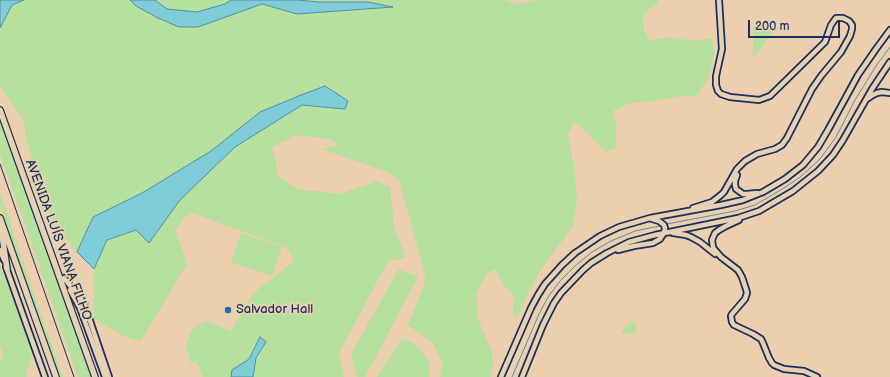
<!DOCTYPE html>
<meta charset="utf-8">
<style>
body{margin:0}
#map{position:relative;width:890px;height:377px;overflow:hidden;background:#eccfae;font-family:"Balsamiq Sans",sans-serif}
canvas{display:block}
.scale{position:absolute;left:748px;top:20px;width:92px;height:18px;box-sizing:border-box;border:2px solid #1b2f5e;border-top:0;padding-left:5px;font-size:12px;line-height:14px;white-space:nowrap;color:#1b2f5e;-webkit-text-stroke:3px #e6d1b0;paint-order:stroke}
</style>
<div id="map">
<canvas width="890" height="377"></canvas>
<div class="scale">200 m</div>
</div>
<script>
const ctx = document.querySelector('canvas').getContext('2d');
ctx.lineJoin = 'round';
function paint(path, color) { ctx.fillStyle = color; ctx.fill(path, 'evenodd'); }
const shape = rows => new Path2D(rows.map(r => 'M' + r).join(''));
function stroke(path, color, width, dash) { ctx.strokeStyle = color; ctx.lineWidth = width; ctx.lineCap = dash ? 'butt' : 'round'; ctx.setLineDash(dash || []); ctx.stroke(path); }
function drawText(font, color, halo, rows, align = 'center') {
  ctx.font = font + ' "Balsamiq Sans",sans-serif'; ctx.lineWidth = 4; ctx.setLineDash([]); ctx.textBaseline = 'middle'; ctx.strokeStyle = halo; ctx.fillStyle = color; for (const [text, x, y, turn = 0] of rows) {
    ctx.save(); ctx.translate(x, y); ctx.rotate((+turn || 0) * Math.PI / 180); ctx.textAlign = isNaN(turn) ? turn : align; if (halo) ctx.strokeText(text, 0, 0); ctx.fillText(text, 0, 0); ctx.restore();
  }
}
const green = shape([
 [24,0,130,0,136,6,158,18,179,27,198,27,262,4,297,14,391,7,368,2,318,2,298,0,503,0,517,4,538,0,658,0,657,4,643,14,644,29,650,41,667,37,696,41,712,38,715,51,708,79,696,96,681,96,645,102,629,103,613,111,616,123,616,148,606,152,588,133,574,122,568,136,574,167,577,200,573,226,540,271,530,290,520,313,515,318,513,311,514,295,506,288,495,269,487,274,476,294,478,319,492,352,493,368,491,377,440,377,443,364,432,342,408,325,426,279,400,183,392,174,322,149,340,145,328,139,297,135,272,147,276,160,277,176,298,189,340,194,378,181,390,188,394,227,406,258,388,261,339,353,344,377,203,377,196,362,191,363,186,346,189,336,195,326,207,321,231,331,250,298,258,289,292,263,293,256,289,250,285,247,192,213,185,216,176,231,187,264,144,336,139,341,122,335,102,324,94,318,94,269,107,240,136,230,149,243,180,200,235,147,302,105,345,109,325,86,260,112,211,151,142,193,93,217,77,252,41,208,23,120,0,86,0,28,12,5],
 [155,0,231,0,225,4,197,12,167,9],
 [776,25,776,27,753,59,753,26],
 [0,123,30,204,64,303,92,377,78,377,62,332,0,154],
 [0,194,9,217,19,251,63,377,60,377,0,206],
 [241,233,282,247,272,276,231,262],
 [0,264,29,344,31,351,31,359,26,377,0,377,0,362,3,355,2,349,0,344],
 [399,269,418,277,365,377,357,377,351,354],
 [632,321,635,322,636,327,636,331,634,333,622,334,621,332],
 [402,339,414,343,428,359,430,371,430,377,377,377]
]);
const water = shape([
 [0,0,24,0,12,5,0,28,0,0],
 [130,0,155,0,167,9,197,12,225,4,231,0,298,0,318,2,368,2,393,7,297,14,262,4,198,27,179,27,158,18,136,6,130,0],
 [325,86,348,101,345,109,302,105,235,147,180,200,149,243,136,230,107,240,94,269,77,252,93,217,142,193,211,151,260,112,301,95,325,86],
 [260,337,266,342,256,358,253,377,231,377,232,370,249,359,260,337]
]);
const stream = shape([
 [667,224,735,211,755,205,784,188,799,178,820,159,836,137,855,100,876,66,890,47],
 [512,377,539,314,548,297,560,281,575,266,592,252,611,241,635,231,660,226]
]);
const major = shape([
 [867,99,873,95,877,93,882,92,890,93],
 [737,175,735,181,735,185,736,189,743,194,747,194,757,193],
 [693,208,712,202,721,195,724,192,737,169,745,161,757,154,775,149,782,145,787,138,812,89,821,76,841,52,850,36,852,29,852,25,849,21,843,18,836,18,831,25,825,42,770,96,759,100,730,97,721,94,718,91,716,85,716,76,722,49,719,0],
 [739,220,726,226,719,230,715,233,712,240,713,247,714,249,721,257,738,270,742,277,746,289,747,293,745,299,732,314,731,316,732,322,734,325,753,334,761,339,763,343,769,358,772,363,774,365,784,369,804,371,817,377],
 [673,233,686,235,691,237,700,242,715,254],
 [0,250,4,260],
 [618,250,634,246,653,243,660,239,664,233,665,228,664,225,659,221,652,219],
 [6,267,45,377],
 [64,278,84,303,109,377],
 [70,290,80,308,105,377],
 [501,377,531,308,538,295,545,284,562,265,575,253,600,236,619,227,650,218,721,205,743,200,763,192,785,179,803,165,818,147,828,130,858,75,876,49,890,30],
 [522,377,543,325,554,303,561,293,583,270,591,263,607,253,629,242,655,235,738,218,759,211,793,191,818,171,833,155,843,140,872,89,890,62]
]);
const highway = shape([
 [0,110,95,377],
 [0,218,56,377],
 [1,228,7,269]
]);
const rail = shape([
 [0,164,74,377]
]);
const markers = [
 [228,310,4,"#1f6fb2"]
];
const streetNames = [
 ["AVENIDA LUÍS VIANA FILHO",58,240,70]
];
const poiNames = [
 ["Salvador Hall",236,310]
];
paint(green, '#b6e09d');
paint(water, '#7dccd8');
stroke(water, '#568da7', 1);
stroke(stream, '#568da7', 1);
stroke(major, '#1b2f5e', 8);
stroke(highway, '#1b2f5e', 8);
stroke(major, '#e6d1b0', 4.5);
stroke(highway, '#e6d1b0', 5.5);
stroke(rail, '#1b2f5e', 1);
for (const [x, y, r, color] of markers) { const dot = new Path2D(); dot.arc(x, y, r, 0, 2 * Math.PI); ctx.fillStyle = color; ctx.fill(dot); stroke(dot, '#e6d1b0', 1.5); }
drawText('13px', '#1b2f5e', '#e6d1b0', streetNames);
drawText('13px', '#1b2f5e', '#e6d1b0', poiNames, 'left');
</script>
